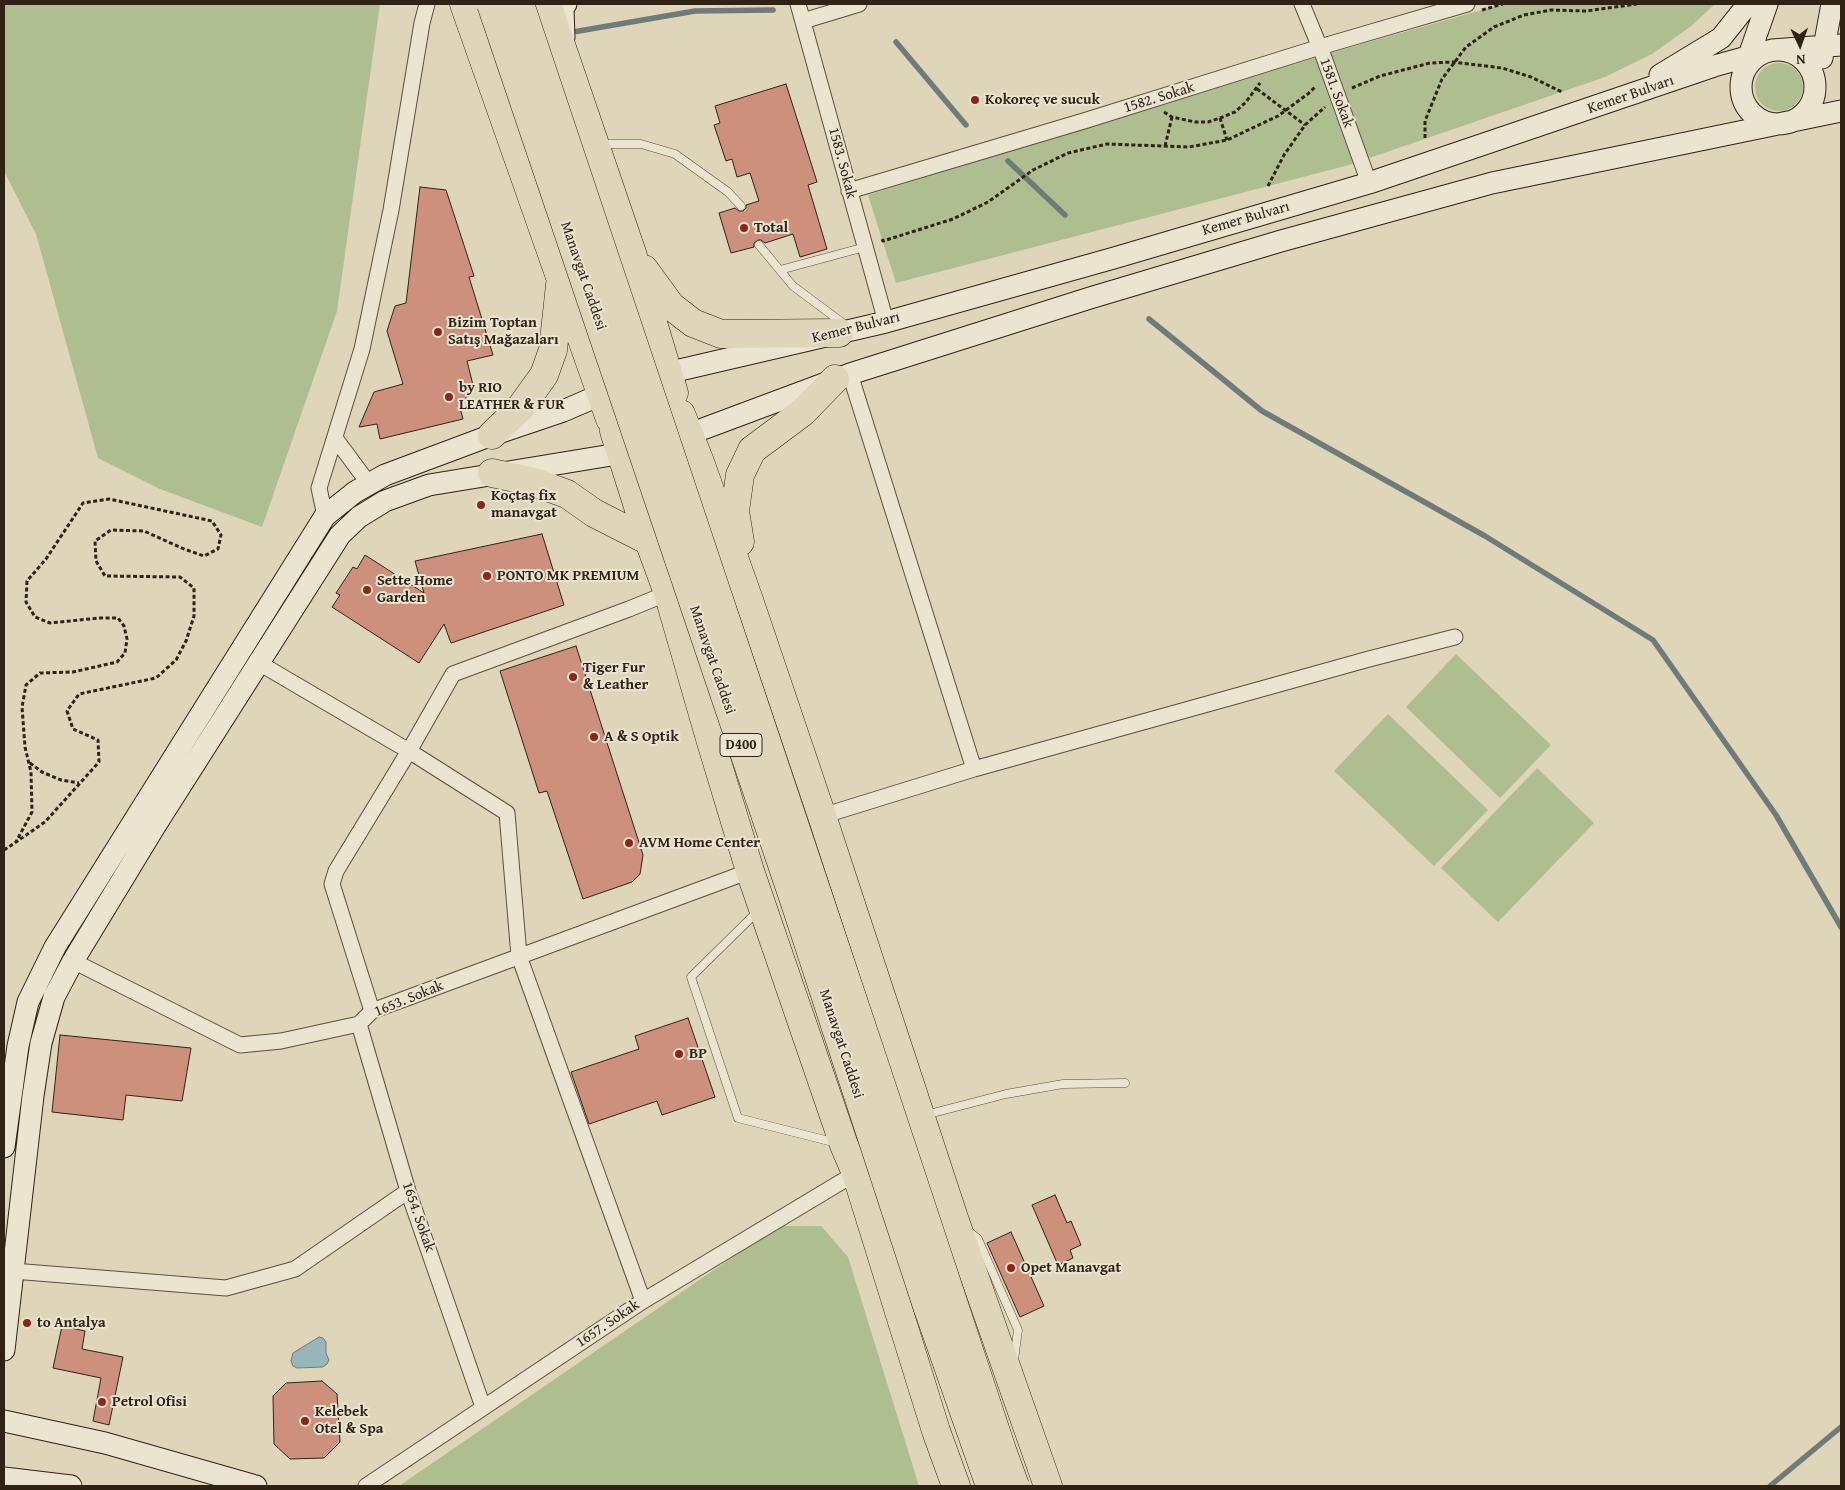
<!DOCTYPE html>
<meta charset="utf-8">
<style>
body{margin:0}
#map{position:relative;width:1845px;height:1490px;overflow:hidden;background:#dfd5b8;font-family:"Gentium Book Plus",serif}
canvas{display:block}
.frame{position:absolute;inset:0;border:5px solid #312216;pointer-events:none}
.north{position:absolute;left:1775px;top:20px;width:50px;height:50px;-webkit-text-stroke:4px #eae4d1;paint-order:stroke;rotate:177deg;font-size:14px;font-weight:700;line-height:20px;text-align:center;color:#312216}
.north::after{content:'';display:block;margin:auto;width:18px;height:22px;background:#312216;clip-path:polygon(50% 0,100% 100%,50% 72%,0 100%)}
</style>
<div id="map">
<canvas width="1845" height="1490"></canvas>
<div class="frame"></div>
<div class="north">N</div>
</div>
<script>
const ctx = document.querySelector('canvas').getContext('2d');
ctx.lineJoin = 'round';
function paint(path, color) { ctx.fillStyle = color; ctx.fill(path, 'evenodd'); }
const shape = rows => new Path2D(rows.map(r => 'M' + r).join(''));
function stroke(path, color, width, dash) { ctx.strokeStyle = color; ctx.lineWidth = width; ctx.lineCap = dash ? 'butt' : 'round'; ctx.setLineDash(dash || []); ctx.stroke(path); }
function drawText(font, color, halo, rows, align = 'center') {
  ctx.font = font + ' "Gentium Book Plus",serif'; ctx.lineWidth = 4; ctx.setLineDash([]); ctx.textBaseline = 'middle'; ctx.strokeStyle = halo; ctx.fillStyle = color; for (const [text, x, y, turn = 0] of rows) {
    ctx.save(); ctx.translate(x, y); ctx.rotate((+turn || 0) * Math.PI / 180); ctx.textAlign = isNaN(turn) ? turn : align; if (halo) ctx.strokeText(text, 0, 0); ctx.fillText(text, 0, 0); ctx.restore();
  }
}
const green = shape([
 [4,4,380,4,337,311,262,527,160,489,98,458,36,234,4,171],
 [1503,4,1715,4,1690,27,1652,54,1605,77,1349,165,896,283,868,195,1323,55],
 '1755 87a24 24 0 1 1 48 0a24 24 0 1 1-48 0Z',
 [1456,654,1551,745,1500,798,1406,707],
 [1388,714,1488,810,1434,866,1334,771],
 [1537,768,1594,823,1498,922,1441,868],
 [778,1226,821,1226,848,1257,919,1486,399,1486]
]);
const water = shape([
 [319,1337,323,1338,326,1342,326,1353,329,1360,327,1364,323,1367,297,1368,293,1366,291,1361,293,1353,319,1337]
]);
const stream = shape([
 [573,32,695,11,773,10],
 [896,42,966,125],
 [1008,161,1065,215],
 [1149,319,1262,411,1485,536,1653,640,1776,815,1841,927],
 [1770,1486,1841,1427]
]);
const building = shape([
 [786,84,817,182,808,185,827,249,800,257,793,234,765,243,761,240,758,240,754,243,754,247,731,253,719,213,735,208,739,211,743,211,746,208,746,205,759,201,750,173,737,177,732,159,726,161,714,125,720,123,715,106,786,84],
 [420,187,446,190,474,276,469,277,493,355,467,361,473,385,460,408,463,419,380,439,377,424,359,427,374,392,403,384,387,331,395,306,406,303,420,187],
 [542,534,564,605,451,643,444,624,419,663,332,607,340,595,336,593,353,567,357,569,365,555,424,593,415,561,542,534],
 [576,646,643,855,640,874,632,882,583,899,547,791,539,793,500,671,576,646],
 [688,1018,715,1097,662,1115,657,1101,589,1124,571,1072,639,1049,635,1036,688,1018],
 [60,1035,191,1048,182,1101,126,1095,123,1120,52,1112,60,1035],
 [1055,1195,1067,1223,1071,1221,1081,1245,1070,1250,1073,1258,1058,1265,1032,1205,1055,1195],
 [1011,1232,1044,1306,1020,1317,987,1243,1011,1232],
 [62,1326,85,1331,82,1349,123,1357,109,1425,93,1421,101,1378,53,1368,62,1326],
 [322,1381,337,1394,340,1442,324,1458,290,1459,274,1444,273,1396,286,1383,322,1381]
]);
const path = shape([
 [1482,10,1503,4],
 [1352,88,1380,76,1430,63,1453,62,1502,68,1531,77,1562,92],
 [1257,89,1305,125],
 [1164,112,1172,117,1195,122,1208,122,1220,118,1235,112,1246,102,1260,83],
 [1220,118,1227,140],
 [1425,138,1425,121,1442,79,1466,47,1494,27,1524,15,1551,10,1586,11,1637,4],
 [1165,146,1172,117],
 [1268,186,1284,155,1305,125,1325,107],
 [882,239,883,241,953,219,988,202,1033,170,1068,153,1107,144,1189,147,1227,140,1278,116,1309,93,1316,86],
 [30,763,42,772,61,780,79,783],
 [4,850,16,842,45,822,99,762,98,740,73,729,67,711,79,694,156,678,176,660,186,641,194,616,194,588,180,577,105,576,96,561,95,541,111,530,144,531,184,549,204,556,218,549,221,535,212,521,109,499,83,503,46,559,27,581,26,602,35,617,50,623,99,618,118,618,124,626,127,639,125,653,117,662,73,672,40,673,26,685,22,707,25,747,31,772,32,812,16,842]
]);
const lane = shape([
 [601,144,641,144,675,154,728,192,741,206],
 [759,245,793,286,844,324],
 [780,270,865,247],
 [758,911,691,977,738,1118,837,1143],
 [925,1115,1006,1094,1063,1084,1125,1083],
 [967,1230,978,1239,1018,1330,1014,1360]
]);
const street = shape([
 [798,4,886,322],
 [1302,4,1323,55,1369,183],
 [803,21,859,4],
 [849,191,1087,120,1320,47,1467,4],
 [850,374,974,769],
 [335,438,369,484],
 [325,516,319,488,362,349,391,210,422,23,427,4],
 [259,663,409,751,507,813,519,956,643,1301],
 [822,816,974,769,1369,659,1455,637],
 [73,961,240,1045,281,1041,359,1024,372,1011,750,871],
 [372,1011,332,884,336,871,409,751,453,674,629,609,668,593],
 [359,1024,408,1191,483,1407],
 [13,1271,226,1288,295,1269,408,1191],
 [366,1486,643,1301,856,1173]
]);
const secondary = shape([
 [564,38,563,8,566,4],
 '1741 87a37 37 0 1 1 74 0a37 37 0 1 1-74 0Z',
 [1822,58,1832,4],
 [1745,67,1767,4],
 [1660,75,1721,38,1748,4],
 [654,376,886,322,1114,258,1369,183,1714,66,1772,50,1841,45],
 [676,439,850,374,1090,298,1281,241,1492,183,1841,111],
 [4,1147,18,1046,28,1002,55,947,325,516,355,492,385,475,492,435,563,411,614,389],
 [4,1350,33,1096,41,1043,54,997,73,961,155,826,340,535,359,517,385,501,429,485,636,451],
 [4,1421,105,1443,256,1486],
 [4,1478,71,1486]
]);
const highway = shape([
 [464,4,610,419],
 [547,4,632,253,674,393],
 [644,269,671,306,693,323,721,334,839,333],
 [681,414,700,462,749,600,822,816,954,1218,1048,1486],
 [614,431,649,541,668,593,711,742,750,871,844,1145,856,1173,936,1431,956,1486],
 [492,435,521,407,544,375,553,350,560,285],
 [492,473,534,482,567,494,594,513,649,541],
 [740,542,735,511,740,475,752,450,803,412,835,379]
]);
const highwayBridge = shape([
 [491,4,795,903,927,1306,990,1486],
 [520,4,873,1060,1002,1450,1015,1486]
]);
const markers = [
 [975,100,5,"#8f2418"],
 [744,228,5,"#8f2418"],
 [438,332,5,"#8f2418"],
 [449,397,5,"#8f2418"],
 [481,505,5,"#8f2418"],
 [487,576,5,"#8f2418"],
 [367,590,5,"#8f2418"],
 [573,677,5,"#8f2418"],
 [594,737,5,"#8f2418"],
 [629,843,5,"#8f2418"],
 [679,1054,5,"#8f2418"],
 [1011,1268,5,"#8f2418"],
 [27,1323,5,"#8f2418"],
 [102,1402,5,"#8f2418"],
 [305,1421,5,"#8f2418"]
];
const shields = [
 [741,745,42]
];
const shieldNames = [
 ["D400",741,745]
];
const streetNames = [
 ["1581. Sokak",1336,93,70],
 ["Kemer Bulvarı",1631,95,-19],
 ["1582. Sokak",1159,98,-17],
 ["1583. Sokak",842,163,75],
 ["Kemer Bulvarı",1246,219,-16],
 ["Manavgat Caddesi",583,276,71],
 ["Kemer Bulvarı",856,328,-14],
 ["Manavgat Caddesi",712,660,71],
 ["1653. Sokak",409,999,-22],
 ["Manavgat Caddesi",841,1044,72],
 ["1654. Sokak",418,1217,71],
 ["1657. Sokak",608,1324,-34]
];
const poiNames = [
 ["Kokoreç ve sucuk",985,100],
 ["Total",754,228],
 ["Bizim Toptan",448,323],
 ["Satış Mağazaları",448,340],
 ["by RIO",459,388],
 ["LEATHER & FUR",459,405],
 ["Koçtaş fix",491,496],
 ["manavgat",491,513],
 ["PONTO MK PREMIUM",497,576],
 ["Sette Home",377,581],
 ["Garden",377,598],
 ["Tiger Fur",583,668],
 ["& Leather",583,685],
 ["A & S Optik",604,737],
 ["AVM Home Center",639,843],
 ["BP",689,1054],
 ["Opet Manavgat",1021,1268],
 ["to Antalya",37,1323],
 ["Petrol Ofisi",112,1402],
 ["Kelebek",315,1412],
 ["Otel & Spa",315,1429]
];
paint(green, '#afbe91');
paint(water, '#98b6ba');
stroke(water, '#6f7b78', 1);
stroke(stream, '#6f7b78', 5.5);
paint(building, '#cd907d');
stroke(building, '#312216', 1);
stroke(lane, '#5c4f3e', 9);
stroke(street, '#5c4f3e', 17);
stroke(secondary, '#312216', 23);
stroke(highway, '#312216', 29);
stroke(path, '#312216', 3, [4, 2.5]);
stroke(lane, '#eae4d1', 8);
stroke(street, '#eae4d1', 15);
stroke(secondary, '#eae4d1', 21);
stroke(highway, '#dfd5b8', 28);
stroke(highwayBridge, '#312216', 29, []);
stroke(highwayBridge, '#dfd5b8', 28);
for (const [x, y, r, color] of markers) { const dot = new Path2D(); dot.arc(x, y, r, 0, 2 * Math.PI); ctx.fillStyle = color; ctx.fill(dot); stroke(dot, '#eae4d1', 2); }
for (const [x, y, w] of shields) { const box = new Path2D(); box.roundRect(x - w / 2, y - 11.5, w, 23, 4); ctx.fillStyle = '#eae4d1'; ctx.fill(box); stroke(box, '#312216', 1); }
drawText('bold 14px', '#312216', null, shieldNames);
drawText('15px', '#312216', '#eae4d1', streetNames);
drawText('bold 15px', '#312216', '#eae4d1', poiNames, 'left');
</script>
